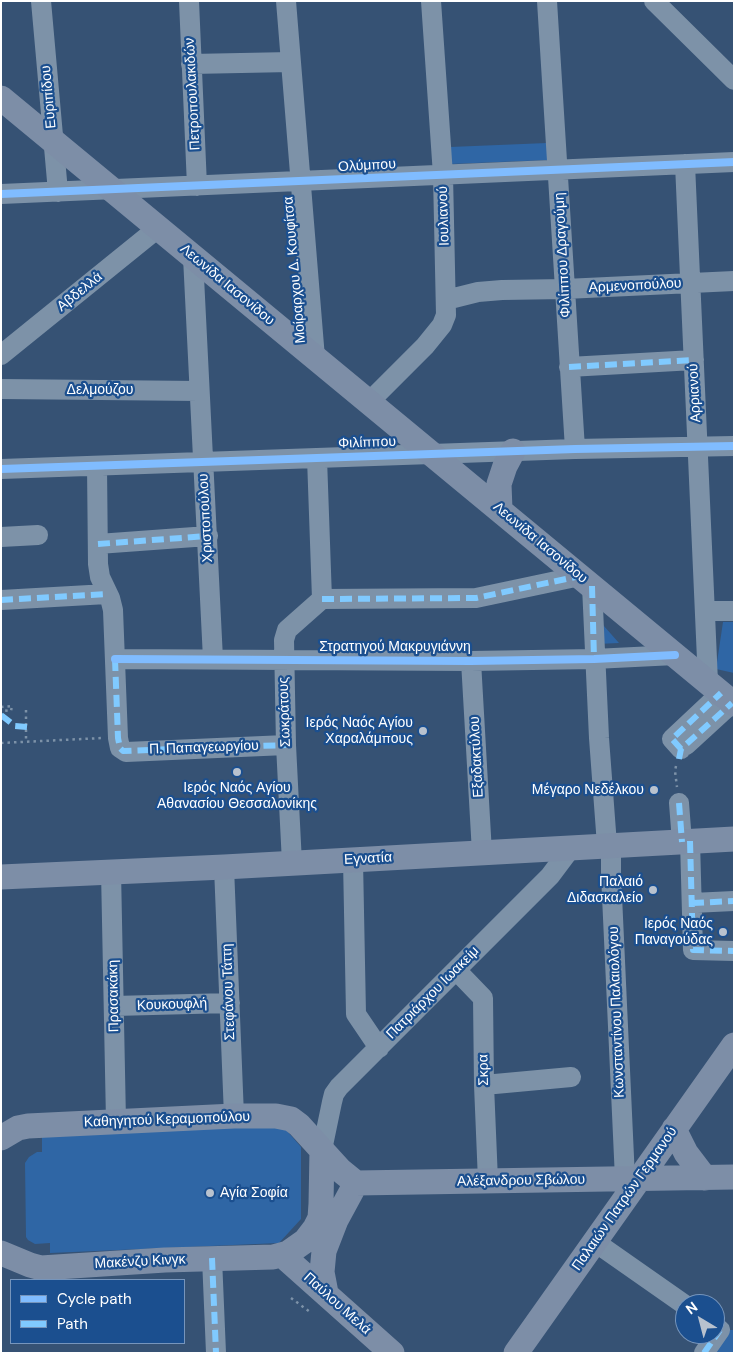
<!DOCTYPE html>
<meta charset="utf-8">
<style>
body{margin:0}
#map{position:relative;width:735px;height:1354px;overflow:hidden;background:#365274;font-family:"DM Sans",sans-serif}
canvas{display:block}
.frame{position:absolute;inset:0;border:2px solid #fff;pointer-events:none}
.legend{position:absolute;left:10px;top:1279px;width:175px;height:65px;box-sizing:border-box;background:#1b4f8f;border:1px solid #7695bc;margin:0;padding:6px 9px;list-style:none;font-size:15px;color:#fff}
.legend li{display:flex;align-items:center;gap:10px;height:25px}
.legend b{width:25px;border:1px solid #7695bc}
.north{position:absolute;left:675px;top:1294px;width:50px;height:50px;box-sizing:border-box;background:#1b4f8f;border:1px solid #7695bc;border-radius:50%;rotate:323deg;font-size:14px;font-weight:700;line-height:20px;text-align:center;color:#fff}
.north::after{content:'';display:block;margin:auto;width:18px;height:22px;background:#b9c2ce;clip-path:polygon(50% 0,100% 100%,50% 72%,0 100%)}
</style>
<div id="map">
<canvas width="735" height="1354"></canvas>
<div class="frame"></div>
<ul class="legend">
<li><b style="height:6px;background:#80bcff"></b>Cycle path</li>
<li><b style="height:6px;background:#80caff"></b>Path</li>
</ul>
<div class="north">N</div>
</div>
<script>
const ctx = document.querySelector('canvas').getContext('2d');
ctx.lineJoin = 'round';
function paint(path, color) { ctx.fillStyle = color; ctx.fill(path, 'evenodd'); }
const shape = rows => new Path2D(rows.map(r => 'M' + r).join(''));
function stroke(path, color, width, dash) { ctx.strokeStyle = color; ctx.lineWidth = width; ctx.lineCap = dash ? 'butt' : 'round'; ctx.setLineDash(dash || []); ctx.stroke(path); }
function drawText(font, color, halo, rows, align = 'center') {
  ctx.font = font + ' "DM Sans",sans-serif'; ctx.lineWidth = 4.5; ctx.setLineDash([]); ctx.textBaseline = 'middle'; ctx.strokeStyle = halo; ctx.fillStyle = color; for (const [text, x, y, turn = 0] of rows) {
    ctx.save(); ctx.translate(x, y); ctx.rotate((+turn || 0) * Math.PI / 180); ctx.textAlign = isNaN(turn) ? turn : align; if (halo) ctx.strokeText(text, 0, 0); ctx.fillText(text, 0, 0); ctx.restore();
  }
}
const green = shape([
 [547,143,548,160,450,164,450,147],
 [596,617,619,643,596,644],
 [723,622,734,622,734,673,716,669],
 [281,1124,301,1147,301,1219,279,1243,50,1253,50,1243,35,1244,28,1240,26,1237,25,1163,29,1157,37,1152,42,1152,42,1137],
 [720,1330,734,1330,734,1353,704,1353]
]);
const path = shape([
 [1,707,12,706,11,711,1,710],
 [26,710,26,742],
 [1,743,102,738],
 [676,766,675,771,677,787],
 [291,1298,310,1312]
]);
const minor = shape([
 [41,1,58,192],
 [189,1,197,186],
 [286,1,315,358],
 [547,1,575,449],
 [654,1,734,80],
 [191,64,291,62],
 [685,164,708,682],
 [1,194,734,162],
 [193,257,213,659],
 [446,300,478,292,502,290,565,289,734,281],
 [1,355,158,228],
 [569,367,694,360],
 [1,389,199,391],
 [369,402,425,346,442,325,446,315,443,175,431,1],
 [97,466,98,564,100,577,110,598,113,610,118,738,120,748,126,752,286,745],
 [1,469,575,449,734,446],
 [1,537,38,535],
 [98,544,208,536],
 [592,586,599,738,607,845],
 [322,599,476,598,580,576],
 [1,600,107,594],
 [705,611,734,611],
 [115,659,471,661,594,659,675,655],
 [471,661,482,853],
 [686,745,732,703],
 [681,749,672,739,721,693],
 [679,803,682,842],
 [690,841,693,950,734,951],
 [611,845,611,874,625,1179],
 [353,860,356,1014,379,1048],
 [292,863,286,745,284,640,287,630,322,599,317,458],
 [224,867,234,1116],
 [111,871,116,1121],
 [692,903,734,901],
 [456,970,483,998,484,1085,488,1181],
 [114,1006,230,1003],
 [484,1085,571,1077],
 [322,1150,332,1102,334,1094,339,1087,550,876,571,848],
 [595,1242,685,1305],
 [212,1258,216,1353],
 [704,1353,720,1330]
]);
const major = shape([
 [1,98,734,704],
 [500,510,499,484,505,466,513,451],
 [1,877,224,867,734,839],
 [674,1129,686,1153,705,1178],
 [1,1138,18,1128,28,1126,234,1116,276,1116,291,1119,299,1125,340,1170,356,1183,734,1177],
 [1,1253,30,1265,41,1268,165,1260,273,1257,288,1253,305,1241,315,1228,320,1218,321,1204,322,1150],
 [282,1255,392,1353],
 [326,1293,322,1272,324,1251,336,1220,356,1183],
 [516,1353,734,1045]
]);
const quiet = shape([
 [569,367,694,360],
 [98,544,208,536],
 [592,586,594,659],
 [322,599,476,598,580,576],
 [1,600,107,594],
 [115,659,118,738,120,748,123,751,286,745],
 [1,715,15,726,27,727],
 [681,749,672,739,721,693],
 [679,759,681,749,732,703],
 [679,803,682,842],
 [690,841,693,950,734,951],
 [692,903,734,901],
 [212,1258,216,1353],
 [704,1353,720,1330]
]);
const cycleway = shape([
 [1,194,734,162],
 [1,469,575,449,734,446],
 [115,659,471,661,594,659,675,655]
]);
const markers = [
 [423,731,5,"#b9c2ce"],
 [237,772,5,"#b9c2ce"],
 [654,790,5,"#b9c2ce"],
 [653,890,5,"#b9c2ce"],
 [723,932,5,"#b9c2ce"],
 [210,1193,5,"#b9c2ce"]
];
const streetNames = [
 ["Πετροπουλακιδών",193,94,-93],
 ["Ευριπίδου",49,97,-95],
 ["Ολύμπου",367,166,-3],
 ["Ιουλιανού",444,216,-92],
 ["Φιλίππου Δραγούμη",563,255,-93],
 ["Μοίραρχου Δ. Κουφίτσα",295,270,-95],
 ["Λεωνίδα Ιασονίδου",227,285,40],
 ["Αρμενοπούλου",635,286,-3],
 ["Αβδελλά",80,292,-39],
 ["Δελμούζου",100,390],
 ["Αρριανού",695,393,-93],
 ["Φιλίππου",367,443,-2],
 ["Χριστοπούλου",206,518,-93],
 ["Λεωνίδα Ιασονίδου",540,543,40],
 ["Στρατηγού Μακρυγιάννη",395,647],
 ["Σωκράτους",285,712,-92],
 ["Π. Παπαγεωργίου",204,748,-2],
 ["Εξαδακτύλου",477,757,-93],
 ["Εγνατία",368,859,-3],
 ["Στεφάνου Τάττη",229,992,-92],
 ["Πατριάρχου Ιωακείμ",433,993,-45],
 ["Πρασακάκη",114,996,-91],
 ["Κουκουφλή",172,1005,-2],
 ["Κωνσταντίνου Παλαιολόγου",617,1012,-92],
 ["Σκρα",484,1070,-91],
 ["Καθηγητού Κεραμοπούλου",167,1120,-2],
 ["Αλέξανδρου Σβώλου",521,1181,-1],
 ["Παλαιών Πατρών Γερμανού",625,1199,-55],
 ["Μακένζυ Κινγκ",140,1262,-3],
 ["Παύλου Μελά",337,1304,42]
];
const poiNames = [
 ["Ιερός Ναός Αγίου",413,723],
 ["Χαραλάμπους",413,739],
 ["Ιερός Ναός Αγίου",237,788,"center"],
 ["Αθανασίου Θεσσαλονίκης",237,804,"center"],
 ["Μέγαρο Νεδέλκου",644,790],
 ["Παλαιό",643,882],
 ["Διδασκαλείο",643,898],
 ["Ιερός Ναός",713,924],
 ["Παναγούδας",713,940],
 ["Αγία Σοφία",220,1193,"left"]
];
paint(green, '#2f66a5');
stroke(path, '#7d92a8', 2.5, [2.5, 4]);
stroke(minor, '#7d92a8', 20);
stroke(major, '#7d8ea7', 25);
stroke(quiet, '#80caff', 6, [12, 6]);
stroke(cycleway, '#80bcff', 8);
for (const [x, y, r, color] of markers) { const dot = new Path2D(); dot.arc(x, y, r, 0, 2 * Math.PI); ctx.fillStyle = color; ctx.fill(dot); stroke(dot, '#1b4f8f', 2); }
drawText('14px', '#fff', '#1b4f8f', streetNames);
drawText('14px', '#fff', '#1b4f8f', poiNames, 'right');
</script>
